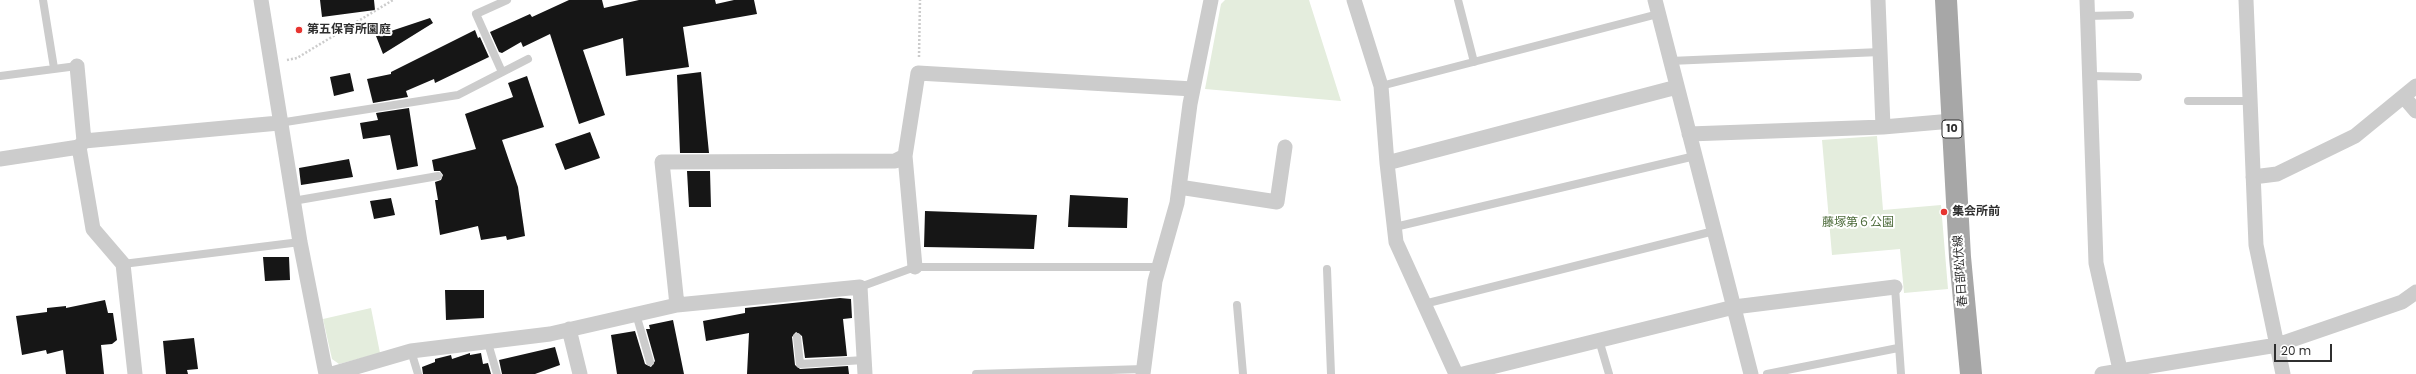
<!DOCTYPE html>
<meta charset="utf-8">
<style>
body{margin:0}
#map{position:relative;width:2416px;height:374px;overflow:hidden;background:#fff;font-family:Poppins,sans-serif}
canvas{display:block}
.scale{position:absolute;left:2274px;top:344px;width:58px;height:18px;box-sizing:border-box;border:2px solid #2f2f2f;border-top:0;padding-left:5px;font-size:12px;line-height:14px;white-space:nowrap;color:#2f2f2f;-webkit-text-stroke:3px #fff;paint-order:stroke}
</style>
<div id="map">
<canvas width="2416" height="374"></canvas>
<div class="scale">20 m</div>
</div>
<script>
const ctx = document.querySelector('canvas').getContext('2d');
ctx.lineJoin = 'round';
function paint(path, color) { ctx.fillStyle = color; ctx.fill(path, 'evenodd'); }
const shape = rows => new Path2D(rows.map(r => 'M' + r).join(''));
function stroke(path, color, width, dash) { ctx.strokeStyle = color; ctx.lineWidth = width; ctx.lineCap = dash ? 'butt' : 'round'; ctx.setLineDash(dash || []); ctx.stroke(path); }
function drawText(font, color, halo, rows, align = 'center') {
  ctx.font = font + ' Poppins,"Noto Sans JP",sans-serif'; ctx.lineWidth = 4; ctx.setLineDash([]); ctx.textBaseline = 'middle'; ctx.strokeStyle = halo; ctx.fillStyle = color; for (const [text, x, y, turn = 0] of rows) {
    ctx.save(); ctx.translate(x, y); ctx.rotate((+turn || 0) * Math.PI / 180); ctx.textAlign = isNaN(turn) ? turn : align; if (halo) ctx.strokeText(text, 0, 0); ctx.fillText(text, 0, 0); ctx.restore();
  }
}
const green = shape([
 [1225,0,1309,0,1341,101,1205,89,1221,4],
 [1877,136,1883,210,1941,205,1948,289,1904,293,1900,249,1832,255,1822,140],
 [371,308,380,353,339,364,332,359,323,319]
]);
const building = shape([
 [320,0,374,0,375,10,322,17],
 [569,0,602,0,604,8,639,0,715,0,716,4,734,0,754,0,757,14,683,27,689,67,626,76,623,38,583,50,605,115,579,124,550,34,523,47,521,42,502,53,499,52,490,32,530,14,532,17],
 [430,18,433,23,383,54,376,36],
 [475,30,478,38,480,37,489,57,435,83,434,79,406,91,408,97,373,103,367,79,391,74,391,72],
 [701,72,709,153,680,153,677,75],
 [350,73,354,91,334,96,330,77],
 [527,76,544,127,502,140,518,187,525,236,507,240,506,236,481,240,478,226,440,235,435,200,438,200,435,182,441,180,443,175,440,171,434,171,432,160,476,149,465,114,513,97,508,83],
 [409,108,418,166,397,170,390,135,363,139,360,123,378,120,376,113],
 [590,132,600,158,565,170,555,144],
 [349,159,353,177,301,185,299,168],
 [687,171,710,171,711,207,689,207],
 [1070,195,1128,198,1127,228,1068,227],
 [391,198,395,215,374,219,370,201],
 [925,211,1037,215,1034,249,924,247],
 [263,257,289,257,290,280,265,281],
 [445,290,484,290,484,318,446,320],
 [840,298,851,299,852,318,843,319,847,356,805,358,802,336,796,332,792,337,795,365,800,369,848,366,849,374,747,374,749,333,706,341,703,321,745,313,745,308],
 [105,300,108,313,113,313,117,340,112,344,101,345,104,374,66,374,63,350,47,354,46,350,22,355,16,316,47,312,47,308,66,306,66,308],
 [673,320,684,374,617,374,611,335,635,331,645,364,651,367,655,361,646,329,650,329,649,325],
 [194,338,198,369,187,370,188,374,166,374,163,341],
 [555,347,560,365,535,374,502,374,499,360],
 [470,353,470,355,481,353,483,364,488,363,491,374,423,374,422,367,435,362,435,359,451,355,452,359]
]);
const path = shape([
 [919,57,920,0],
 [287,60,297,58,393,0]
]);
const service = shape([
 [43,0,54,68],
 [1458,0,1474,62],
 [2087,16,2130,15],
 [1670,61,1880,52],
 [502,72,476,14,507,0],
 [0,76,77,66],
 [2090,76,2138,77],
 [1381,86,1658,14],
 [2188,101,2250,101],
 [279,123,458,95,528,59],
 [293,201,438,176],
 [1395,227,1695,156],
 [123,264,300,242],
 [1327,269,1331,374],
 [860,287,915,267,1159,267],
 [1895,287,1901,374],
 [1424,304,1714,231],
 [1237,305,1243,374],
 [636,314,650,362],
 [797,337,800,364,864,360],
 [1599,340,1609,374],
 [488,343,497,374],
 [411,351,418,374],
 [976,374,1144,369],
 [1767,374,1898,348]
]);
const minor = shape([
 [261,0,300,242,326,374],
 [1354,0,1381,86,1387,163,1396,242,1456,374],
 [1655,0,1751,374],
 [1878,0,1883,127],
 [2087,0,2096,263,2121,374],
 [2246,0,2256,245,2283,374],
 [77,66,84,141],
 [2404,97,2416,111],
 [1689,134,1883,127,1952,121],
 [79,147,93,229,123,264,135,374],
 [905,156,915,267],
 [0,159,79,147,84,141,279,123],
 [1387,163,1677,87],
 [2253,177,2277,174,2355,136,2416,86],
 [1179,187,1277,202,1285,147],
 [677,305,662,162,895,161,905,156,918,73,1193,89],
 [569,329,580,374],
 [332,374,411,351,550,334,677,305,860,287,865,374],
 [1143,374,1155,281,1177,203,1190,104,1211,0],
 [1463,374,1734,307,1895,287],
 [2102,374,2277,345,2402,302,2416,292]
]);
const primary = shape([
 [1946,0,1960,257,1971,374]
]);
const markers = [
 [299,30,4,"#e73430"],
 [1944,212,4,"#e73430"]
];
const shields = [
 [1952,129,20]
];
const shieldNames = [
 ["10",1952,129]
];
const poiNames = [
 ["第五保育所園庭",307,30],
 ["集会所前",1952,212]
];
const parkNames = [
 ["藤塚第６公園",1858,223]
];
const streetNames = [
 ["春日部松伏線",1961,271,-94]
];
paint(green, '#e4eddd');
paint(building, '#161616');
stroke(path, '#ccc', 2.5, [2, 2]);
stroke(service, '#ccc', 8);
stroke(minor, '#ccc', 15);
stroke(primary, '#a7a7a7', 22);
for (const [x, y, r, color] of markers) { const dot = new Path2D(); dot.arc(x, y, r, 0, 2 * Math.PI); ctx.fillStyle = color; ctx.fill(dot); stroke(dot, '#fff', 1.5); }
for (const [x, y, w] of shields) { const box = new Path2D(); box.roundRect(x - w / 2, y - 9, w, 18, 3); ctx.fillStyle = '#fff'; ctx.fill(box); stroke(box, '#2f2f2f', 1); }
drawText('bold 11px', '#2f2f2f', null, shieldNames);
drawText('bold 12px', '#2f2f2f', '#fff', poiNames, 'left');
drawText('12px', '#4e6c3c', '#fff', parkNames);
drawText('12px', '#2f2f2f', '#fff', streetNames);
</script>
